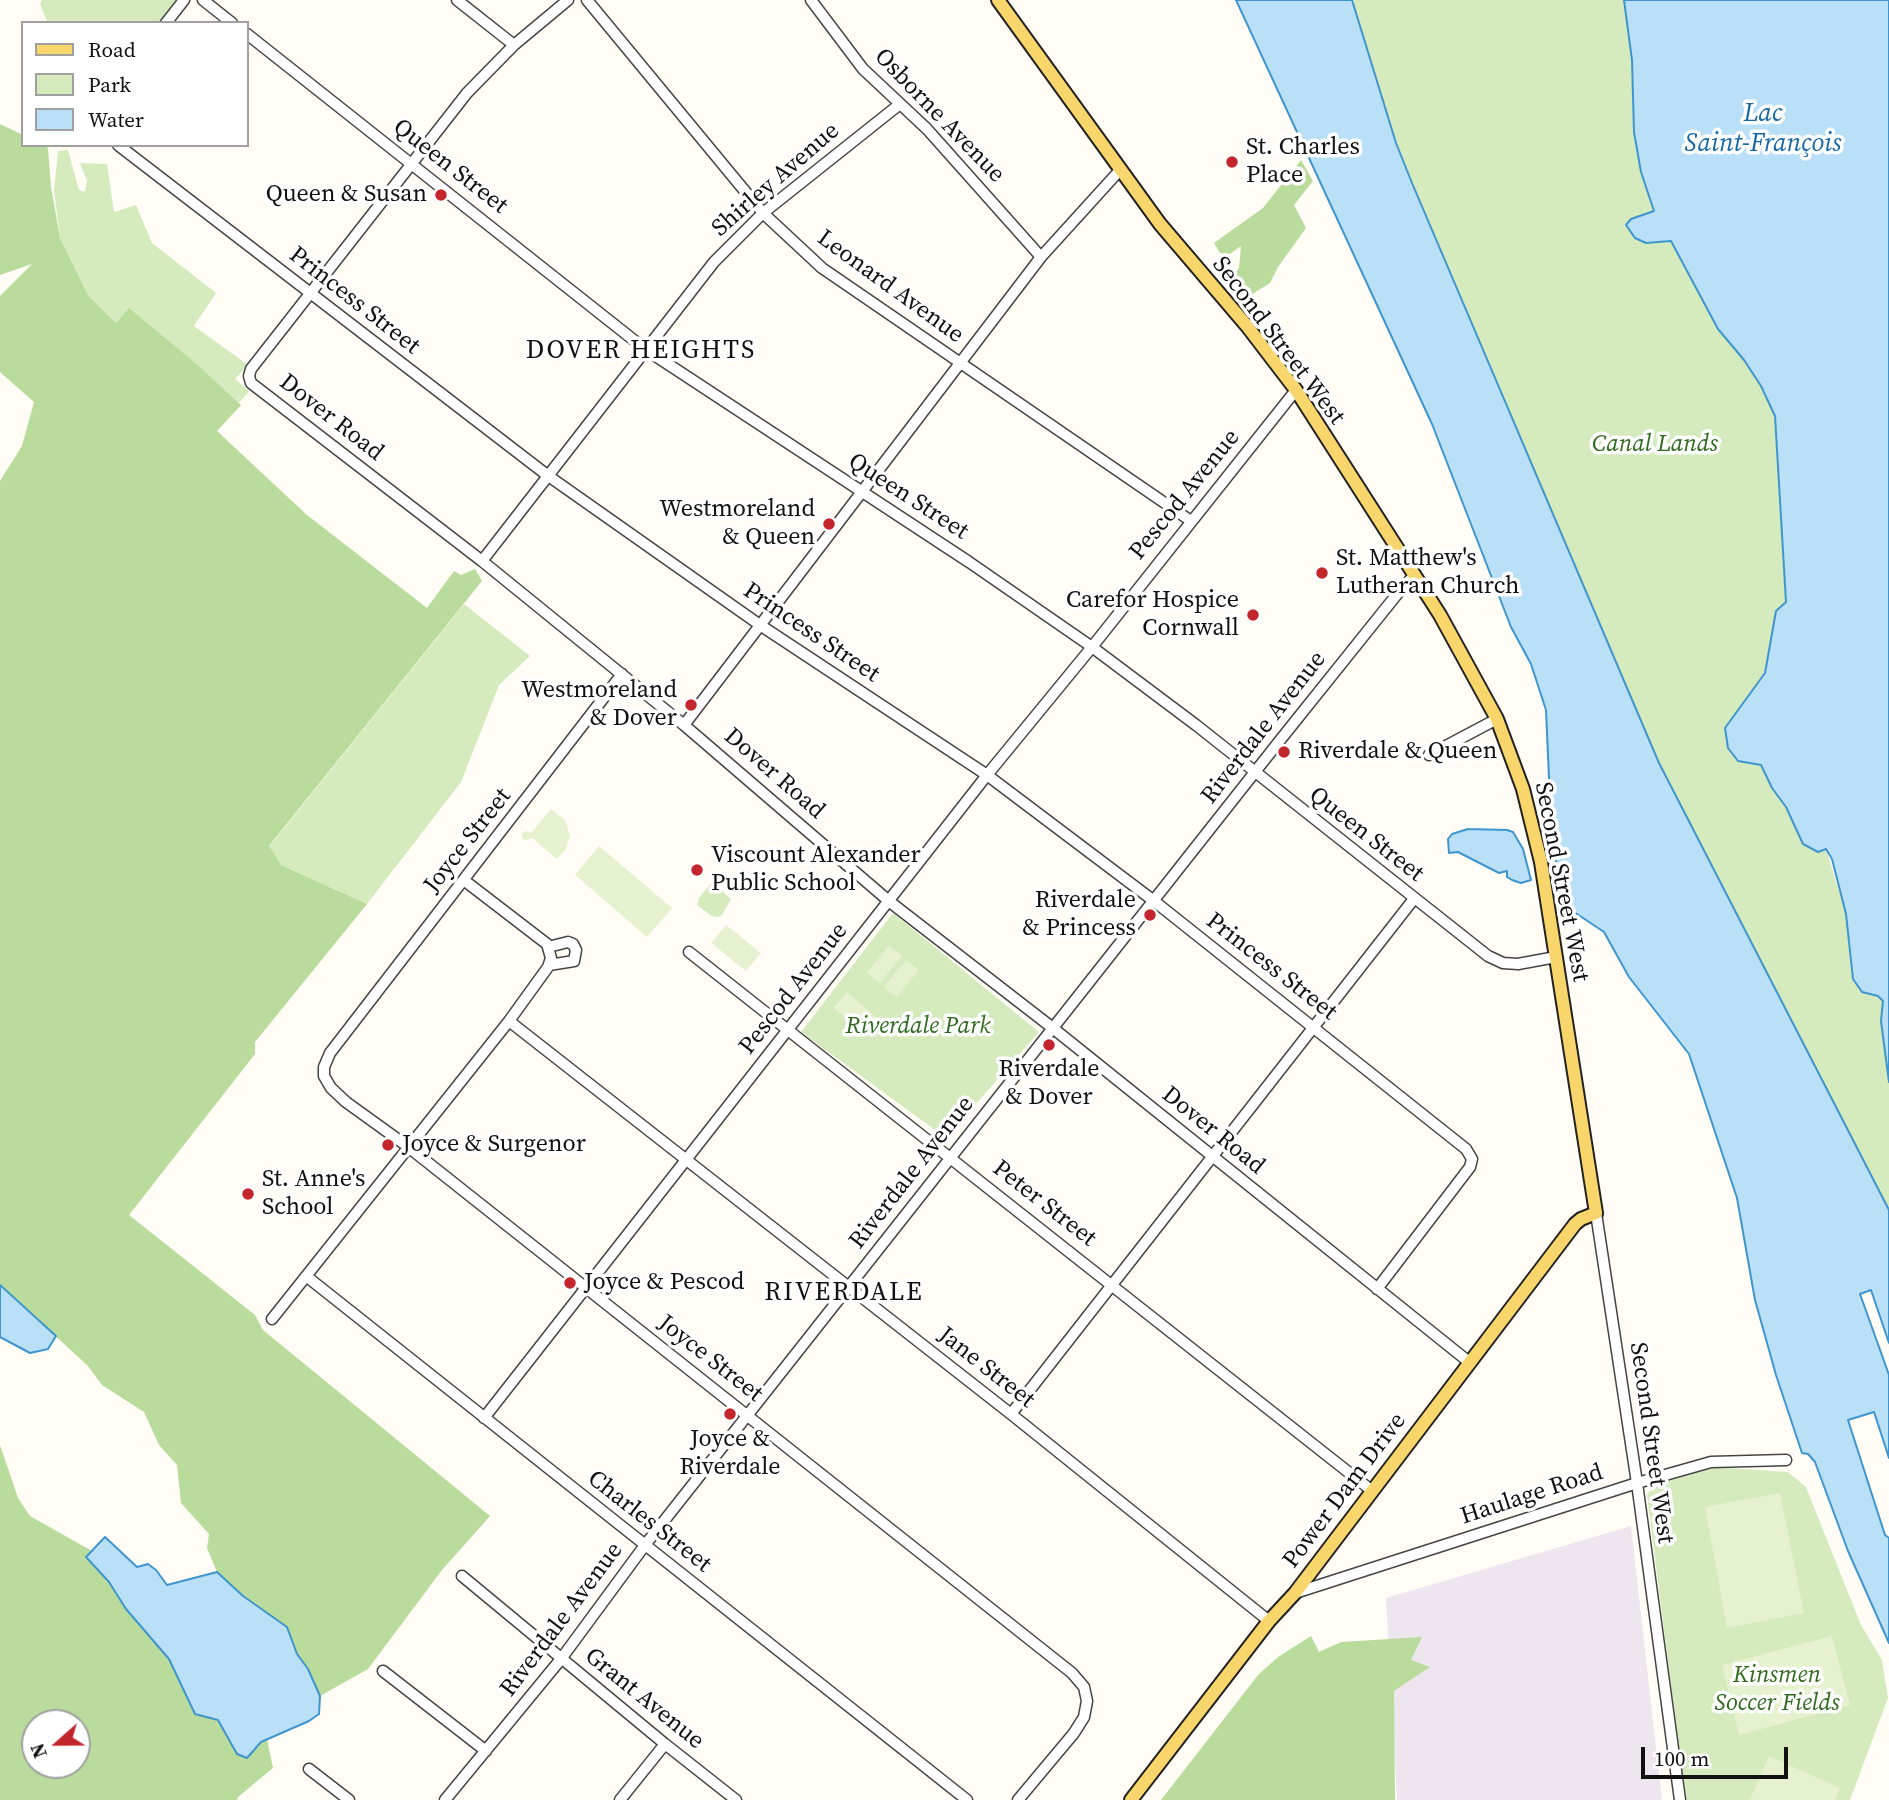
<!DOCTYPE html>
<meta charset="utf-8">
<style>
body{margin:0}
#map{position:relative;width:1889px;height:1800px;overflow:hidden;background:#fffdf5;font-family:"Source Serif 4",serif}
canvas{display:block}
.legend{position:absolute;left:21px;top:21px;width:228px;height:126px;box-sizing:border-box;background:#fff;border:2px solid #a0a0a0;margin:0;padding:9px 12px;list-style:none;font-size:21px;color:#111}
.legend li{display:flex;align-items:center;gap:14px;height:35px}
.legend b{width:35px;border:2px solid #a0a0a0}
.north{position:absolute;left:21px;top:1709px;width:70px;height:70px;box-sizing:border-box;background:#fff;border:2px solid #a0a0a0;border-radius:50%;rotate:249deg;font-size:19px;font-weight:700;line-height:28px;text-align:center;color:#111}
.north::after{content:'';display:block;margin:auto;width:24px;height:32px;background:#c4262e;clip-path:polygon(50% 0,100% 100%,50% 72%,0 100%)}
.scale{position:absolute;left:1641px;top:1747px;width:147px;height:32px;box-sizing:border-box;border:4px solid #111;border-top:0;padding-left:9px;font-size:21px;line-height:24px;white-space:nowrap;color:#111;-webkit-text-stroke:5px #fff;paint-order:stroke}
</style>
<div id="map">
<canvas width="1889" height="1800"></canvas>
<ul class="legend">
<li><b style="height:9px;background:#f9d66b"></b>Road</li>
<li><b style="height:19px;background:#d5ebbd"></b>Park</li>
<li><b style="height:19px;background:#b9e0f7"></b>Water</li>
</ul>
<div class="north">N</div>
<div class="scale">100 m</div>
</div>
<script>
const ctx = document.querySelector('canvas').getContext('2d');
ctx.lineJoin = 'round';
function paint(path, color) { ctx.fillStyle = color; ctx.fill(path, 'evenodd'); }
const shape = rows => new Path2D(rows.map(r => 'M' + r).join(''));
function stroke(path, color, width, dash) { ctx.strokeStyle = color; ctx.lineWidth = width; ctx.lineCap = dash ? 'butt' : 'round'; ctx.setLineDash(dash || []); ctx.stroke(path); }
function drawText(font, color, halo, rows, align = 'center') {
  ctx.font = font + ' "Source Serif 4",serif'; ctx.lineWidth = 7; ctx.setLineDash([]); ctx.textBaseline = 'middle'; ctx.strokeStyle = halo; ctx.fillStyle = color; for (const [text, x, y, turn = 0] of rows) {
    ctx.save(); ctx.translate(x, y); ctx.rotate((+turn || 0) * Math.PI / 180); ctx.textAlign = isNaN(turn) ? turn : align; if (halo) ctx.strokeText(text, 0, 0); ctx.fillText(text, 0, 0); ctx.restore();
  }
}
const industrial = shape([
 [1631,1526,1662,1800,1397,1800,1386,1598]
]);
const green = shape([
 [42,0,177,0,159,23,48,23,40,4],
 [1352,0,1624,0,1632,60,1634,132,1641,172,1654,211,1631,219,1646,243,1671,241,1718,329,1744,360,1761,386,1775,416,1786,602,1776,611,1765,673,1725,728,1728,748,1739,761,1761,764,1772,788,1786,807,1803,844,1826,849,1846,914,1853,979,1862,992,1878,996,1883,1001,1881,1021,1889,1082,1889,1210,1659,763,1412,183,1396,143],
 [68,150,79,190,85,192,87,181,80,163,107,164,114,212,136,205,152,243,216,293,194,326,248,365,235,379,249,391,239,403,198,365,129,309,116,323,88,295,60,238,54,190,58,151],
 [464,604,530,656,499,685,461,782,367,904,281,865,269,847],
 [712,882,731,899,722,915,718,917,712,916,697,905,699,898],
 [893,913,1039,1032,946,1138,801,1032],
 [1716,1467,1788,1472,1806,1487,1861,1625,1882,1660,1888,1698,1850,1800,1685,1800,1647,1494,1656,1485]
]);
const forest = shape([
 [0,124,23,135,23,145,43,145,48,148,51,187,60,238,88,295,116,323,129,308,198,365,241,405,217,431,307,515,427,608,454,571,461,575,475,569,482,581,269,846,281,865,367,904,255,1042,255,1054,129,1215,255,1315,263,1330,490,1516,442,1570,368,1669,320,1696,308,1669,297,1654,287,1627,243,1596,217,1572,207,1548,209,1534,181,1503,177,1465,159,1445,144,1412,102,1385,88,1366,0,1285,0,481,22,446,34,402,0,372,0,296,32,264,0,275],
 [1301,160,1313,181,1294,205,1306,228,1278,267,1270,283,1246,298,1231,279,1239,268,1241,246,1230,254,1220,253,1214,243,1263,208],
 [0,1445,18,1498,30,1516,92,1551,86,1557,109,1582,126,1609,169,1659,195,1714,218,1720,237,1754,267,1739,273,1768,238,1797,237,1800,0,1800],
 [35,1723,77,1723,77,1765,35,1765],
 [1311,1636,1319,1652,1341,1642,1422,1637,1411,1660,1430,1667,1394,1691,1395,1800,1161,1800,1258,1675,1278,1657]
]);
const pitch = shape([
 [551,809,565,820,570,835,566,849,557,859,532,838,526,840,522,838,522,833,526,831,531,833],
 [599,846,672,908,647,937,575,875],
 [726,925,761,953,746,971,711,943],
 [889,946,902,956,880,983,867,973],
 [906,960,919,970,897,997,884,987],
 [847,992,877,1018,864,1033,834,1008],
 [1780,1493,1804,1613,1727,1628,1705,1507],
 [1832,1636,1850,1705,1739,1735,1722,1665],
 [1769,1756,1840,1788,1835,1800,1750,1800]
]);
const water = shape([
 [1236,0,1352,0,1396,143,1412,183,1659,763,1889,1210,1889,1343,1871,1290,1860,1294,1889,1375,1889,1458,1874,1412,1848,1420,1885,1535,1889,1538,1889,1643,1848,1551,1815,1462,1808,1454,1802,1453,1776,1375,1755,1300,1737,1198,1689,1054,1629,977,1604,932,1568,908,1552,845,1546,710,1531,664,1511,627,1432,424,1236,0],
 [1624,0,1889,0,1889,1082,1881,1021,1883,1001,1878,996,1862,992,1853,979,1846,914,1832,859,1826,849,1818,852,1803,844,1786,807,1772,788,1761,765,1738,761,1728,748,1725,728,1765,673,1776,611,1786,602,1775,416,1761,386,1744,360,1718,329,1671,241,1646,243,1635,238,1626,225,1631,219,1654,211,1641,172,1634,132,1632,60,1624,0],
 [1468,829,1507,830,1513,832,1523,849,1531,880,1521,883,1512,880,1507,877,1507,871,1499,873,1458,852,1449,853,1448,839,1452,834,1468,829],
 [0,1285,56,1336,48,1349,30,1353,0,1337,0,1285],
 [105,1537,137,1567,148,1564,156,1570,167,1585,217,1572,243,1596,287,1627,297,1654,308,1669,320,1696,319,1714,309,1721,261,1742,247,1758,237,1754,218,1720,195,1714,169,1659,126,1609,109,1582,86,1557,105,1537]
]);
const minor = shape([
 [203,0,232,23],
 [457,0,514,45],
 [568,0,514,45,467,93,251,369,249,376,251,383,482,561,684,725,890,902,1054,1029,1469,1362],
 [587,0,763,213,822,268,1191,521],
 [811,0,863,69,927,129,1041,257],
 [166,23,184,0],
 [247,34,645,349,969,562,1092,647,1196,725,1488,956,1503,963,1518,964,1556,957],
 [118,145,547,475,760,625,987,775,1154,901,1466,1149,1472,1159,1470,1167,1377,1289],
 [482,561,714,262,763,213,900,104],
 [622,674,330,1053,324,1067,324,1076,331,1088,346,1102,407,1146,1072,1673,1084,1687,1087,1701,1084,1717,1074,1733,1018,1800],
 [684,725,1041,257,1120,170],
 [1429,755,1497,719],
 [548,947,568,942,573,944,576,950,574,961,549,965],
 [689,952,1371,1490],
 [509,1021,1011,1414,1269,1621],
 [1596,1213,1637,1483,1680,1800],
 [306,1276,967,1800],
 [272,1319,509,1021,548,967,551,958,547,944,465,881],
 [1011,1414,1413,900],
 [484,1418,987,775,1092,647,1296,390],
 [462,1576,665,1744,736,1800],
 [1295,1593,1637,1483,1711,1462,1786,1460],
 [383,1671,486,1751],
 [309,1769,349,1800],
 [445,1800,561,1659,645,1545,1281,739,1402,588,1415,575],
 [620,1800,665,1744]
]);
const major = shape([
 [998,0,1160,224,1247,326,1296,390,1440,615,1497,719,1523,789,1541,862,1596,1213,1581,1219,1575,1224,1295,1593,1269,1621,1131,1800]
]);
const markers = [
 [1232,162,7,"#c4262e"],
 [441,195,7,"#c4262e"],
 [829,524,7,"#c4262e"],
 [1322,573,7,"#c4262e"],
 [1253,615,7,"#c4262e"],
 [691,705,7,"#c4262e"],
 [1284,752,7,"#c4262e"],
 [697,870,7,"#c4262e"],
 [1150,915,7,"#c4262e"],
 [1049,1045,7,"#c4262e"],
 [388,1145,7,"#c4262e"],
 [248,1194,7,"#c4262e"],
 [570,1283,7,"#c4262e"],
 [730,1414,7,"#c4262e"]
];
const streetNames = [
 ["Osborne Avenue",939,116,46],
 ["Queen Street",450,167,38],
 ["Shirley Avenue",776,180,-41],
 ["Leonard Avenue",890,287,36],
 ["Princess Street",354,301,38],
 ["Second Street West",1278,341,53],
 ["Dover Road",331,418,38],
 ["Pescod Avenue",1185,495,-51],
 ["Queen Street",908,497,33],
 ["Princess Street",811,633,34],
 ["Riverdale Avenue",1264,728,-52],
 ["Dover Road",774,774,41],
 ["Queen Street",1366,835,38],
 ["Joyce Street",468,841,-52],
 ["Second Street West",1561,882,79],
 ["Princess Street",1271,967,38],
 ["Pescod Avenue",794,989,-52],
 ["Dover Road",1213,1131,39],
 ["Riverdale Avenue",912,1173,-52],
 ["Peter Street",1044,1204,38],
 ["Joyce Street",710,1359,38],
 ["Jane Street",986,1368,38],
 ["Second Street West",1651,1443,82],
 ["Power Dam Drive",1345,1491,-53],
 ["Haulage Road",1532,1495,-18],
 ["Charles Street",649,1522,38],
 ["Riverdale Avenue",562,1620,-53],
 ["Grant Avenue",644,1699,39]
];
const poiNames = [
 ["St. Charles",1246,148],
 ["Place",1246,176],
 ["Queen & Susan",427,195,"right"],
 ["Westmoreland",815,510,"right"],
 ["& Queen",815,538,"right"],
 ["St. Matthew's",1336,559],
 ["Lutheran Church",1336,587],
 ["Carefor Hospice",1239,601,"right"],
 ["Cornwall",1239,629,"right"],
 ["Westmoreland",677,691,"right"],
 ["& Dover",677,719,"right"],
 ["Riverdale & Queen",1298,752],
 ["Viscount Alexander",711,856],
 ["Public School",711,884],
 ["Riverdale",1136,901,"right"],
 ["& Princess",1136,929,"right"],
 ["Riverdale",1049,1070,"center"],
 ["& Dover",1049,1098,"center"],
 ["Joyce & Surgenor",402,1145],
 ["St. Anne's",262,1180],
 ["School",262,1208],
 ["Joyce & Pescod",584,1283],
 ["Joyce &",730,1440,"center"],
 ["Riverdale",730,1468,"center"]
];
const parkNames = [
 ["Canal Lands",1655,445],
 ["Riverdale Park",918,1027],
 ["Kinsmen",1777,1676],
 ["Soccer Fields",1777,1704]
];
const waterNames = [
 ["Lac",1763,114],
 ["Saint-François",1763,144]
];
const neighbourhoodNames = [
 ["DOVER HEIGHTS",641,351],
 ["RIVERDALE",844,1293]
];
paint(industrial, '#eee6ef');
paint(green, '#d5ebbd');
paint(forest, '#b9dc9c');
paint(pitch, '#e6f2cf');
paint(water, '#b9e0f7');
stroke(water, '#3f96cf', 2);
stroke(minor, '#444', 13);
stroke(major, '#222', 16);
stroke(minor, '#fff', 10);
stroke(major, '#f9d66b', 12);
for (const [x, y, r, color] of markers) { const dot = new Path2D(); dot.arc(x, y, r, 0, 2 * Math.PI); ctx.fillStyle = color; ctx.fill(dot); stroke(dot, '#fff', 2.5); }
drawText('24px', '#111', '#fff', streetNames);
drawText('24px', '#111', '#fff', poiNames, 'left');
drawText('italic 24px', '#2f6b1f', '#fff', parkNames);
drawText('italic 26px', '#1768a6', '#fff', waterNames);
ctx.letterSpacing = '2px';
drawText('26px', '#111', '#fff', neighbourhoodNames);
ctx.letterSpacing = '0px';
</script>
